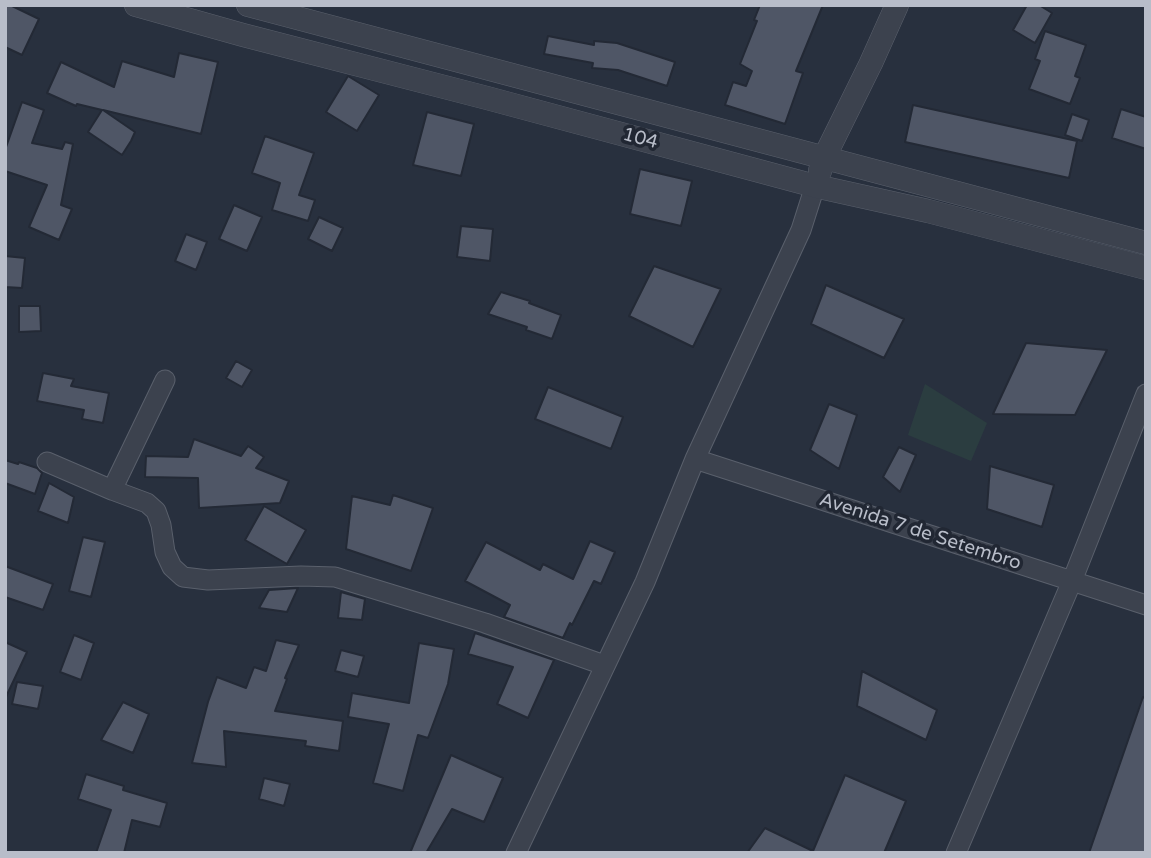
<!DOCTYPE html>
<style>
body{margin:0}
#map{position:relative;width:1151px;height:858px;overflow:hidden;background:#28303e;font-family:"Varela Round",sans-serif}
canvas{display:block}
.frame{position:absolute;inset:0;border:7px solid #b8bdc9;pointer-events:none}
</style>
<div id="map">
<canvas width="1151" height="858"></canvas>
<div class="frame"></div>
</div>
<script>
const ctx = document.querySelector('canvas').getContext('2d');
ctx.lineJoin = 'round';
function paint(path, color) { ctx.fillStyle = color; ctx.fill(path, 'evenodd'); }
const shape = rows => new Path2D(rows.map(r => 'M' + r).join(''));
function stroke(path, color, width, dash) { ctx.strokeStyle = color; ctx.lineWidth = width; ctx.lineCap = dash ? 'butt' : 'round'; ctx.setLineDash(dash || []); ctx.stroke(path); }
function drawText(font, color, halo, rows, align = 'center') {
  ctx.font = font + ' "Varela Round",sans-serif'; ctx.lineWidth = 7; ctx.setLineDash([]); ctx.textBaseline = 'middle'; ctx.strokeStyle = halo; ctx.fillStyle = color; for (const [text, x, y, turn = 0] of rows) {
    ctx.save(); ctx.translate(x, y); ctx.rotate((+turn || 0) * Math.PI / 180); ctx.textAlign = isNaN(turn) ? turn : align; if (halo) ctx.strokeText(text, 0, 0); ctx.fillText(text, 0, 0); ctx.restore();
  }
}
const green = shape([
 [925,384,987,423,971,461,908,435]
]);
const building = shape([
 [5,5,10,5,39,19,22,55,5,47,5,5],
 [760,5,823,5,796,71,803,73,785,124,725,105,733,82,746,86,752,71,740,64,757,21,754,20,760,5],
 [1027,5,1039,5,1052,13,1035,43,1013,30,1027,5],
 [1045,31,1086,45,1075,76,1080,78,1070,104,1029,89,1040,61,1035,59,1045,31],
 [548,36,594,45,594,41,617,43,675,62,667,86,618,70,592,68,593,63,544,54,548,36],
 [179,53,218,62,201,134,103,110,135,132,131,141,122,155,88,132,102,110,77,104,76,106,47,93,61,62,114,87,122,61,174,77,179,53],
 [348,76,379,95,357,131,326,112,348,76],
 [22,102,44,110,32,143,62,149,65,142,73,144,61,205,72,209,59,240,29,227,47,185,5,171,5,150,22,102],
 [913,105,1077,141,1069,178,905,142,913,105],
 [1121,109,1146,117,1146,149,1112,138,1121,109],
 [427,112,474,124,461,176,413,165,427,112],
 [1072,114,1089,120,1082,141,1065,135,1072,114],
 [265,136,314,153,299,195,315,200,308,221,272,210,280,183,252,173,265,136],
 [640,169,692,181,681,226,630,214,640,169],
 [234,205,262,217,247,251,219,239,234,205],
 [319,217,343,228,332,251,308,239,319,217],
 [461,226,493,229,490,261,457,257,461,226],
 [186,234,207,242,196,270,175,261,186,234],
 [5,256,25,258,22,288,5,287,5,256],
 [654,266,721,289,693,347,629,316,654,266],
 [826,285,904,319,884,358,811,324,826,285],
 [501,292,530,301,529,303,561,315,552,339,526,330,527,327,488,314,501,292],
 [19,306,40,306,41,331,19,332,19,306],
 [1026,343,1107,350,1075,415,993,414,1026,343],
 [236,361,252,370,242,387,226,378,236,361],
 [43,373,74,379,71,386,109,393,103,423,82,419,84,410,37,401,43,373],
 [548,387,623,417,611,449,535,419,548,387],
 [829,404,857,415,839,469,810,450,829,404],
 [194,439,241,456,248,446,264,457,256,468,289,481,280,503,199,508,198,478,145,477,146,456,188,457,194,439],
 [899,447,916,455,900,492,883,477,899,447],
 [5,460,18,464,19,462,37,468,42,473,35,494,5,483,5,460],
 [990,466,1054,485,1042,527,987,509,990,466],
 [49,483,74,497,68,523,38,511,49,483],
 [393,495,433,508,411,571,346,549,352,496,390,505,393,495],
 [264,506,306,530,287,564,245,540,264,506],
 [83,537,105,542,91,597,69,591,83,537],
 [590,541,615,552,601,584,594,581,572,625,570,623,563,638,504,617,510,605,465,581,486,542,540,570,543,564,573,579,590,541],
 [5,566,53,584,43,610,5,597,5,566],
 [298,588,287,612,259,608,269,590,298,588],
 [341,592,365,599,362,620,338,618,341,592],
 [475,633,554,660,528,718,497,704,513,667,468,654,475,633],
 [74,635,94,643,81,680,60,672,74,635],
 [276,640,299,645,285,678,287,679,275,711,343,721,339,751,305,746,306,741,224,731,226,767,192,763,208,702,217,677,246,688,254,667,266,671,276,640],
 [5,642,27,652,5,699,5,642],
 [419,643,454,649,448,684,428,738,418,735,403,791,373,783,389,724,348,717,352,693,409,703,419,643],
 [341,650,364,656,358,677,335,671,341,650],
 [862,671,937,710,926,740,857,706,862,671],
 [17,682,43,686,38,709,12,704,17,682],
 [1143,697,1146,698,1146,853,1089,853,1143,697],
 [123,702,149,714,133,753,101,740,123,702],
 [451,755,503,778,484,822,452,809,426,853,410,853,451,755],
 [86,774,124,786,123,790,167,803,160,827,132,820,124,853,96,853,111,810,78,799,86,774],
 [845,775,906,801,884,853,747,853,765,828,813,851,845,775],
 [264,778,290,784,284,806,259,799,264,778]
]);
const minor = shape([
 [165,380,112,490,147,503,156,511,161,525,165,552,172,567,183,577,208,580,301,576,335,577,485,623,604,665],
 [695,459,1146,605],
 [47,462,112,490],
 [516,853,645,582,695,459,801,230,815,186],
 [956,853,1072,581,1146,394]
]);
const tertiary = shape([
 [136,5,243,35,487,98,815,186,928,211,1146,268],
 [248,5,1146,243],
 [820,171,824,158,871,63,897,5]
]);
const streetNames = [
 ["104",640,139,15],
 ["Avenida 7 de Setembro",920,532,18]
];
paint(green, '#2b3d40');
paint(building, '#4f5666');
stroke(building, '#232935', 2);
stroke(minor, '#5a606c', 21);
stroke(tertiary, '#5a606c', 24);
stroke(minor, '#3c424e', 19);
stroke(tertiary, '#3c424e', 23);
drawText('19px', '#b8bdc9', '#212733', streetNames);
</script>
